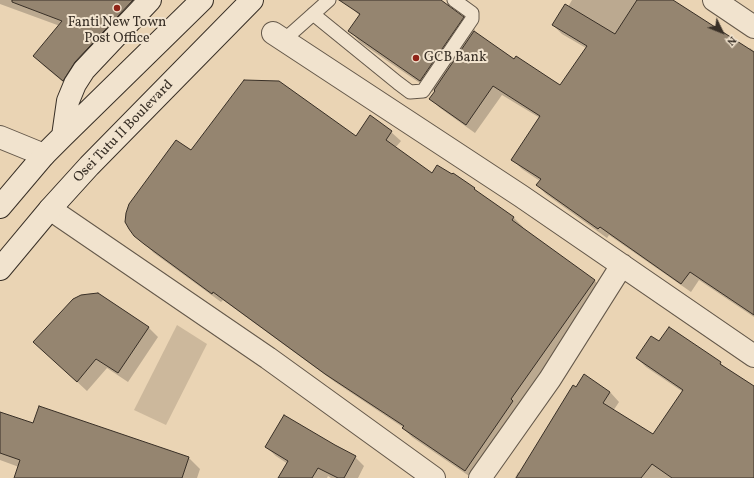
<!DOCTYPE html>
<style>
body{margin:0}
#map{position:relative;width:754px;height:478px;overflow:hidden;background:#ead4b4;font-family:Vollkorn,serif}
canvas{display:block}
.north{position:absolute;left:702px;top:12px;width:40px;height:40px;-webkit-text-stroke:3px #f1e3ce;paint-order:stroke;rotate:133deg;font-size:11px;font-weight:700;line-height:16px;text-align:center;color:#382f26}
.north::after{content:'';display:block;margin:auto;width:14px;height:18px;background:#382f26;clip-path:polygon(50% 0,100% 100%,50% 72%,0 100%)}
</style>
<div id="map">
<canvas width="754" height="478"></canvas>
<div class="north">N</div>
</div>
<script>
const ctx = document.querySelector('canvas').getContext('2d');
ctx.lineJoin = 'round';
function paint(path, color) { ctx.fillStyle = color; ctx.fill(path, 'evenodd'); }
const shape = rows => new Path2D(rows.map(r => 'M' + r).join(''));
function stroke(path, color, width, dash) { ctx.strokeStyle = color; ctx.lineWidth = width; ctx.lineCap = dash ? 'butt' : 'round'; ctx.setLineDash(dash || []); ctx.stroke(path); }
function drawText(font, color, halo, rows, align = 'center') {
  ctx.font = font + ' Vollkorn,serif'; ctx.lineWidth = 4; ctx.setLineDash([]); ctx.textBaseline = 'middle'; ctx.strokeStyle = halo; ctx.fillStyle = color; for (const [text, x, y, turn = 0] of rows) {
    ctx.save(); ctx.translate(x, y); ctx.rotate((+turn || 0) * Math.PI / 180); ctx.textAlign = isNaN(turn) ? turn : align; if (halo) ctx.strokeText(text, 0, 0); ctx.fillText(text, 0, 0); ctx.restore();
  }
}
const green = shape([
 [177,325,207,344,166,425,134,410]
]);
const shadow = shape([
 [0,0,152,0,74,91,45,67,34,56,60,26,0,4],
 [354,0,440,0,463,18,475,30,474,32,514,60,560,87,586,48,562,34,553,25,568,7,572,0,671,0,748,50,750,48,754,51,754,317,699,280,691,292,609,235,607,238,546,194,537,185,540,181,522,169,513,160,540,118,502,95,475,133,440,108,431,99,436,91,434,89,433,92,361,43,350,31,360,16,350,6],
 [391,132,401,141,395,148,432,174,474,188,482,197,514,218,523,227,522,228,595,281,604,290,472,478,412,437,403,428,404,428,335,382,223,300,221,302,154,253,135,235,191,151,356,137],
 [148,327,158,337,128,382,107,368,87,391,45,352],
 [659,343,720,363,728,370,754,388,754,478,515,478,518,472,520,473,610,392,619,402,613,411,653,435,683,392,646,367,637,358],
 [0,413,34,424,189,458,200,469,197,478,15,478,19,467,0,460],
 [266,447,355,457,364,466,358,478,331,478,328,476,327,478,280,478,288,464,276,456]
]);
const building = shape([
 [12,0,133,0,75,62,63,81,33,56,62,21,12,2,12,0],
 [339,0,441,0,464,17,420,81,348,31,360,14,339,0],
 [637,0,673,0,754,52,754,315,690,272,681,284,600,227,598,229,536,185,541,179,511,160,540,116,493,86,466,125,429,99,435,91,434,90,474,31,514,59,516,56,560,85,587,46,552,25,565,4,615,34,637,0],
 [244,80,279,81,356,136,370,115,392,131,386,140,432,173,437,165,452,174,453,173,475,188,474,189,514,217,512,220,595,280,511,399,513,401,465,471,402,428,404,426,325,374,213,292,212,294,144,244,134,236,129,229,125,222,126,213,129,204,176,140,191,150,244,80],
 [98,293,149,327,118,373,96,359,77,382,33,342,73,299,81,295,89,294,98,293],
 [669,327,721,362,720,364,754,386,754,478,672,478,652,464,641,478,516,478,573,385,576,387,584,374,610,392,603,403,653,434,683,390,636,358,651,336,659,341,669,327],
 [39,406,189,457,182,478,14,478,20,460,0,453,0,412,33,423,39,406],
 [284,415,335,445,356,456,344,478,338,478,318,468,312,478,278,478,288,461,265,447,284,415]
]);
const lane = shape([
 [313,14,398,83,410,92,423,91,472,19,472,13,454,0],
 [284,40,329,0]
]);
const street = shape([
 [714,0,754,27],
 [273,33,521,196,754,356],
 [0,137,44,155],
 [50,209,268,358,434,478],
 [480,478,550,379,622,265]
]);
const secondary = shape([
 [63,136,68,101,75,84,84,70,150,0],
 [0,207,44,155,63,136,202,0],
 [0,269,50,209,89,166,252,0]
]);
const markers = [
 [117,8,4,"#8f2418"],
 [416,58,4,"#8f2418"]
];
const poiNames = [
 ["Fanti New Town",117,23],
 ["Post Office",117,39],
 ["GCB Bank",424,58,"left"]
];
const streetNames = [
 ["Osei Tutu II Boulevard",124,132,-46]
];
paint(green, '#ccb89c');
paint(shadow, '#0003');
paint(building, '#958570');
stroke(building, '#382f26', 1);
stroke(lane, '#64584a', 15);
stroke(street, '#64584a', 24);
stroke(secondary, '#382f26', 24);
stroke(lane, '#f1e3ce', 13);
stroke(street, '#f1e3ce', 22);
stroke(secondary, '#f1e3ce', 22);
for (const [x, y, r, color] of markers) { const dot = new Path2D(); dot.arc(x, y, r, 0, 2 * Math.PI); ctx.fillStyle = color; ctx.fill(dot); stroke(dot, '#f1e3ce', 1.5); }
drawText('14px', '#382f26', '#f1e3ce', poiNames);
drawText('14px', '#382f26', '#f1e3ce', streetNames);
</script>
